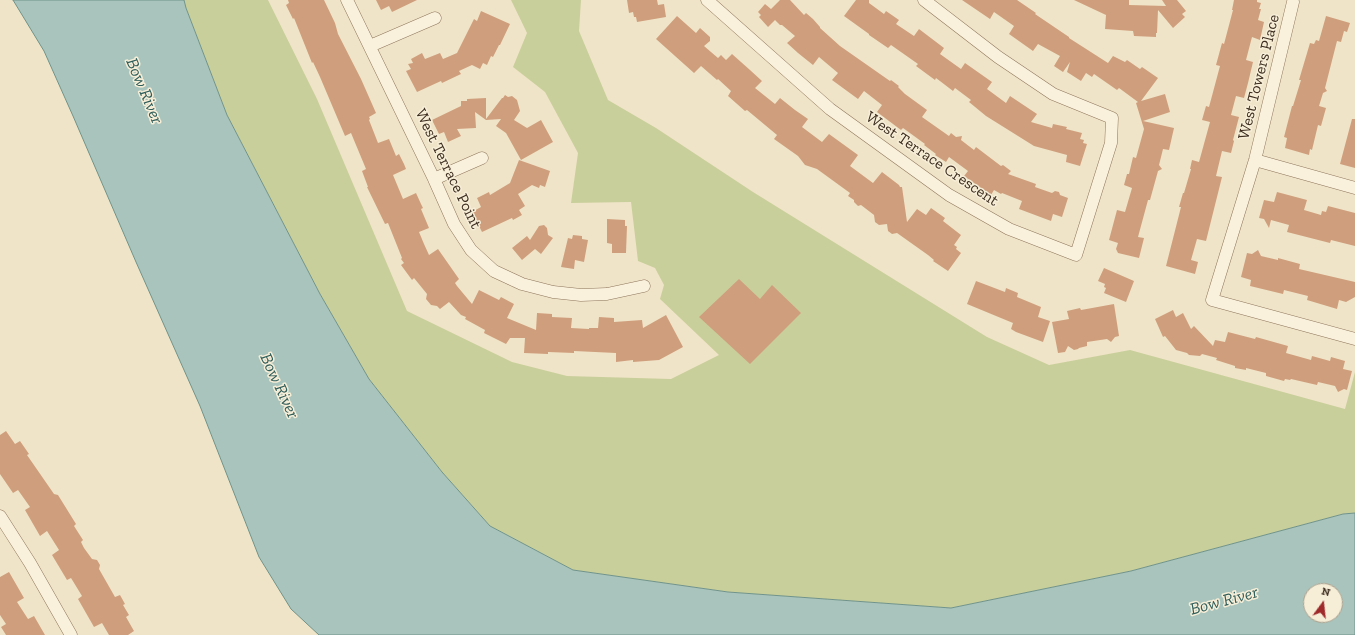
<!DOCTYPE html>
<style>
body{margin:0}
#map{position:relative;width:1355px;height:635px;overflow:hidden;background:#f0e4c8;font-family:"Zilla Slab",serif}
canvas{display:block}
.north{position:absolute;left:1303px;top:583px;width:40px;height:40px;box-sizing:border-box;background:#f7eed8;border:1px solid #ada18e;border-radius:50%;rotate:15deg;font-size:11px;font-weight:700;line-height:16px;text-align:center;color:#3d2e20}
.north::after{content:'';display:block;margin:auto;width:14px;height:18px;background:#9e2a2b;clip-path:polygon(50% 0,100% 100%,50% 72%,0 100%)}
</style>
<div id="map">
<canvas width="1355" height="635"></canvas>
<div class="north">N</div>
</div>
<script>
const ctx = document.querySelector('canvas').getContext('2d');
ctx.lineJoin = 'round';
function paint(path, color) { ctx.fillStyle = color; ctx.fill(path, 'evenodd'); }
const shape = rows => new Path2D(rows.map(r => 'M' + r).join(''));
function stroke(path, color, width, dash) { ctx.strokeStyle = color; ctx.lineWidth = width; ctx.lineCap = dash ? 'butt' : 'round'; ctx.setLineDash(dash || []); ctx.stroke(path); }
function drawText(font, color, halo, rows, align = 'center') {
  ctx.font = font + ' "Zilla Slab",serif'; ctx.lineWidth = 3; ctx.setLineDash([]); ctx.textBaseline = 'middle'; ctx.strokeStyle = halo; ctx.fillStyle = color; for (const [text, x, y, turn = 0] of rows) {
    ctx.save(); ctx.translate(x, y); ctx.rotate((+turn || 0) * Math.PI / 180); ctx.textAlign = isNaN(turn) ? turn : align; if (halo) ctx.strokeText(text, 0, 0); ctx.fillText(text, 0, 0); ctx.restore();
  }
}
const green = shape([
 [184,0,268,0,317,99,407,311,512,362,567,376,671,379,719,355,660,299,664,285,655,268,638,261,631,202,571,203,578,153,545,92,513,67,527,33,511,0,581,0,579,31,608,100,656,128,753,192,987,337,1049,365,1130,350,1345,409,1355,372,1355,513,1343,514,1131,571,951,608,728,592,573,570,490,526,442,472,369,379,320,294,227,115,186,8]
]);
const water = shape([
 [13,0,184,0,186,8,227,115,320,294,369,379,442,472,490,526,573,570,728,592,951,608,1131,571,1343,514,1355,513,1355,635,319,635,291,609,259,557,200,406,136,262,73,116,44,51,13,0],
 [1311,591,1335,591,1335,615,1311,615,1311,591]
]);
const building = shape([
 [288,0,324,0,335,23,338,34,361,79,376,113,369,117,370,119,369,120,378,143,389,139,396,156,399,154,404,164,406,169,393,175,403,199,416,193,421,204,423,208,421,209,429,228,419,232,424,244,429,255,438,249,459,279,455,283,457,286,472,304,479,290,499,300,501,297,514,304,507,318,536,330,537,313,552,314,552,317,572,318,571,328,589,329,589,328,598,328,599,317,614,318,614,322,642,320,643,328,666,315,683,347,659,360,633,362,633,360,616,362,616,353,574,351,574,353,548,352,548,354,524,353,525,338,510,338,506,344,484,333,485,330,465,319,466,317,461,315,449,302,440,309,437,306,431,305,426,299,427,294,414,278,412,280,401,265,404,263,401,259,402,258,388,223,385,224,367,187,368,187,362,171,366,169,351,133,345,136,320,77,313,62,312,63,294,18,293,19,286,5,289,3],
 [376,0,417,0,392,12,389,6,381,10],
 [627,0,657,0,658,5,664,4,666,17,637,22,636,17,634,17,633,12,629,13],
 [780,0,790,0,804,15,806,13,813,19,820,27,820,28,840,46,890,81,891,80,899,86,898,87,905,94,927,110,922,117,949,136,951,133,956,137,962,136,961,140,974,150,976,147,1001,166,1003,165,1011,171,1008,174,1036,184,1035,187,1052,193,1055,191,1059,192,1060,195,1068,198,1062,217,1053,214,1051,221,1019,209,1022,201,1002,193,1001,194,994,190,991,195,964,176,968,171,949,157,946,162,935,155,936,154,924,145,925,144,903,128,901,130,877,112,882,105,864,91,858,99,832,80,838,73,819,57,813,65,798,53,787,43,795,36,782,25,780,25,775,20,768,27,759,17,761,15,758,12,765,4,771,9],
 [856,0,869,0,869,3,884,14,886,11,899,20,896,24,914,36,919,29,944,48,940,54,961,69,965,63,992,82,987,89,1006,103,1010,96,1037,114,1031,122,1052,128,1053,124,1067,127,1066,129,1082,133,1080,139,1084,140,1083,143,1087,144,1080,166,1066,162,1067,155,1034,146,986,116,969,102,971,100,955,88,953,91,936,78,935,80,916,66,918,64,891,45,888,48,869,35,869,34,844,16],
 [962,0,1017,0,1036,13,1035,14,1069,37,1069,38,1108,63,1113,56,1125,62,1127,60,1140,69,1142,67,1158,78,1141,101,1165,94,1170,112,1143,121,1174,128,1169,150,1163,149,1159,165,1162,169,1158,171,1150,200,1148,200,1138,237,1144,238,1139,258,1118,253,1116,249,1118,243,1109,240,1117,210,1125,212,1132,188,1124,185,1127,174,1129,174,1133,157,1136,158,1144,129,1136,103,1138,102,1119,88,1117,90,1094,74,1092,77,1086,73,1081,81,1067,72,1070,62,1063,72,1054,66,1060,56,1038,44,1033,51,1009,34,1014,26,994,12,990,19],
 [1074,0,1129,0,1129,5,1166,6,1162,0,1177,0,1186,11,1182,14,1185,17,1173,28,1158,10,1157,33,1156,33,1156,37,1134,36,1133,31,1105,29,1106,15],
 [1234,0,1257,0,1257,2,1261,3,1259,9,1261,9,1258,20,1264,22,1260,40,1252,37,1246,60,1253,62,1248,83,1244,98,1236,96,1231,115,1239,117,1233,140,1234,141,1231,153,1222,151,1216,176,1222,177,1206,241,1197,239,1191,260,1198,262,1195,274,1166,266,1181,207,1179,207,1183,193,1184,193,1191,169,1190,169,1192,160,1199,162,1210,122,1202,120,1206,106,1209,107,1220,66,1216,65,1222,43,1224,44,1233,10,1232,10],
 [481,11,510,24,500,45,499,45,493,57,491,56,487,65,483,63,480,69,472,65,459,71,461,74,442,83,441,81,417,92,406,71,411,69,408,64,413,63,411,59,422,53,425,59,440,53,443,59,457,53,474,19,477,21],
 [677,16,696,33,700,28,710,37,710,41,704,46,718,58,721,55,726,60,732,54,750,70,762,81,755,88,775,104,780,98,795,110,808,119,802,127,822,142,829,134,858,155,850,166,873,183,882,172,899,185,900,187,902,187,907,222,917,209,926,215,931,208,945,218,943,221,961,235,954,245,957,247,956,249,961,253,948,271,933,261,934,260,928,255,897,233,892,234,888,231,887,224,879,225,875,222,874,215,861,205,858,206,854,202,854,200,848,196,850,193,817,169,805,165,798,156,774,139,777,135,747,110,745,111,728,96,731,91,718,79,717,80,701,66,694,73,656,39],
 [1326,16,1350,23,1347,32,1344,31,1341,42,1337,41,1325,88,1327,91,1323,93,1319,106,1326,108,1321,126,1318,125,1312,150,1310,149,1309,155,1285,148,1287,138,1284,137,1292,106,1293,106,1301,80,1299,80,1310,43,1314,44,1316,40,1319,41],
 [505,95,508,97,512,96,517,100,520,111,514,120,527,128,541,120,553,142,521,160,506,133,496,126,501,119,486,120,475,112,476,128,457,129,461,136,448,142,444,132,439,134,432,120,461,106,461,101,467,101,467,99,486,98,486,119,502,98,503,98],
 [1352,119,1355,119,1355,168,1340,164],
 [519,160,550,171,545,187,540,185,539,188,532,185,518,194,525,206,519,210,522,215,513,220,512,218,482,232,472,212,481,207,477,198,489,192,490,195,510,183],
 [1277,192,1307,200,1304,210,1321,215,1322,211,1326,212,1328,206,1355,213,1355,246,1331,240,1330,243,1287,232,1289,225,1271,220,1269,228,1264,219,1259,218,1264,200,1274,202],
 [607,219,625,220,625,226,627,226,626,253,612,253,612,244,607,243],
 [544,225,547,228,548,235,553,238,541,254,535,249,522,260,512,248,527,236,530,240,539,226],
 [573,235,582,236,582,239,588,240,584,262,575,260,574,269,561,267,568,238,572,239],
 [1258,250,1261,256,1278,260,1278,258,1300,264,1299,269,1355,282,1355,297,1346,302,1339,300,1337,309,1307,300,1308,296,1284,290,1283,294,1250,286,1251,280,1241,277,1247,253,1252,254],
 [1104,268,1134,281,1126,302,1104,293,1106,288,1104,287,1105,284,1098,281],
 [739,279,760,299,772,285,801,313,750,364,699,317],
 [976,281,1005,292,1006,288,1018,293,1017,297,1041,307,1038,317,1050,321,1043,342,1016,332,1011,329,1013,323,967,304],
 [1114,304,1119,336,1115,337,1111,342,1107,339,1087,342,1087,346,1079,348,1078,349,1074,350,1068,346,1065,352,1058,353,1052,322,1069,319,1067,311,1080,308,1081,310],
 [1173,310,1176,317,1183,313,1191,329,1194,326,1213,346,1215,340,1225,342,1228,332,1255,339,1256,337,1288,346,1286,353,1311,360,1312,356,1330,361,1331,357,1345,361,1343,369,1352,371,1347,390,1344,389,1338,392,1335,386,1318,382,1317,385,1291,379,1290,380,1285,379,1284,381,1266,376,1266,373,1246,368,1246,370,1235,368,1235,366,1216,360,1217,358,1202,354,1200,356,1189,355,1187,353,1176,350,1165,336,1163,337,1155,319],
 [6,431,15,444,20,441,29,454,27,455,54,494,58,495,76,524,74,526,83,540,81,542,84,548,92,559,97,560,100,565,99,569,115,597,120,595,125,604,123,605,129,615,126,617,134,631,128,635,109,635,102,623,94,627,78,599,82,596,71,578,67,580,52,555,59,550,47,531,40,536,25,510,30,507,18,490,13,493,0,474,0,435],
 [9,572,24,598,17,602,28,619,34,616,45,635,6,635,1,627,6,624,0,615,0,577]
]);
const minor = shape([
 [347,0,434,179,454,224,471,250,494,271,522,284,553,292,581,295,607,294,644,286],
 [707,0,830,109,949,195,1009,229,1076,255,1111,143,1112,118,1053,94,998,57,924,0],
 [1293,2,1255,160,1212,300,1355,339],
 [370,46,435,18],
 [1255,160,1355,188],
 [434,179,482,158],
 [0,516,30,563,71,635]
]);
const streetNames = [
 ["West Towers Place",1259,77,-76],
 ["West Terrace Crescent",932,159,34],
 ["West Terrace Point",448,169,64]
];
const waterNames = [
 ["Bow River",144,91,67],
 ["Bow River",279,386,65],
 ["Bow River",1224,601,-15]
];
paint(green, '#c9cf9b');
paint(water, '#a9c4bc');
stroke(water, '#6f938a', 1);
paint(building, '#cf9f7d');
stroke(minor, '#8d765c', 13);
stroke(minor, '#faf1dc', 12);
drawText('16px', '#3d2e20', '#f7eed8', streetNames);
drawText('italic 17px', '#2f5d5a', '#f7eed8', waterNames);
</script>
